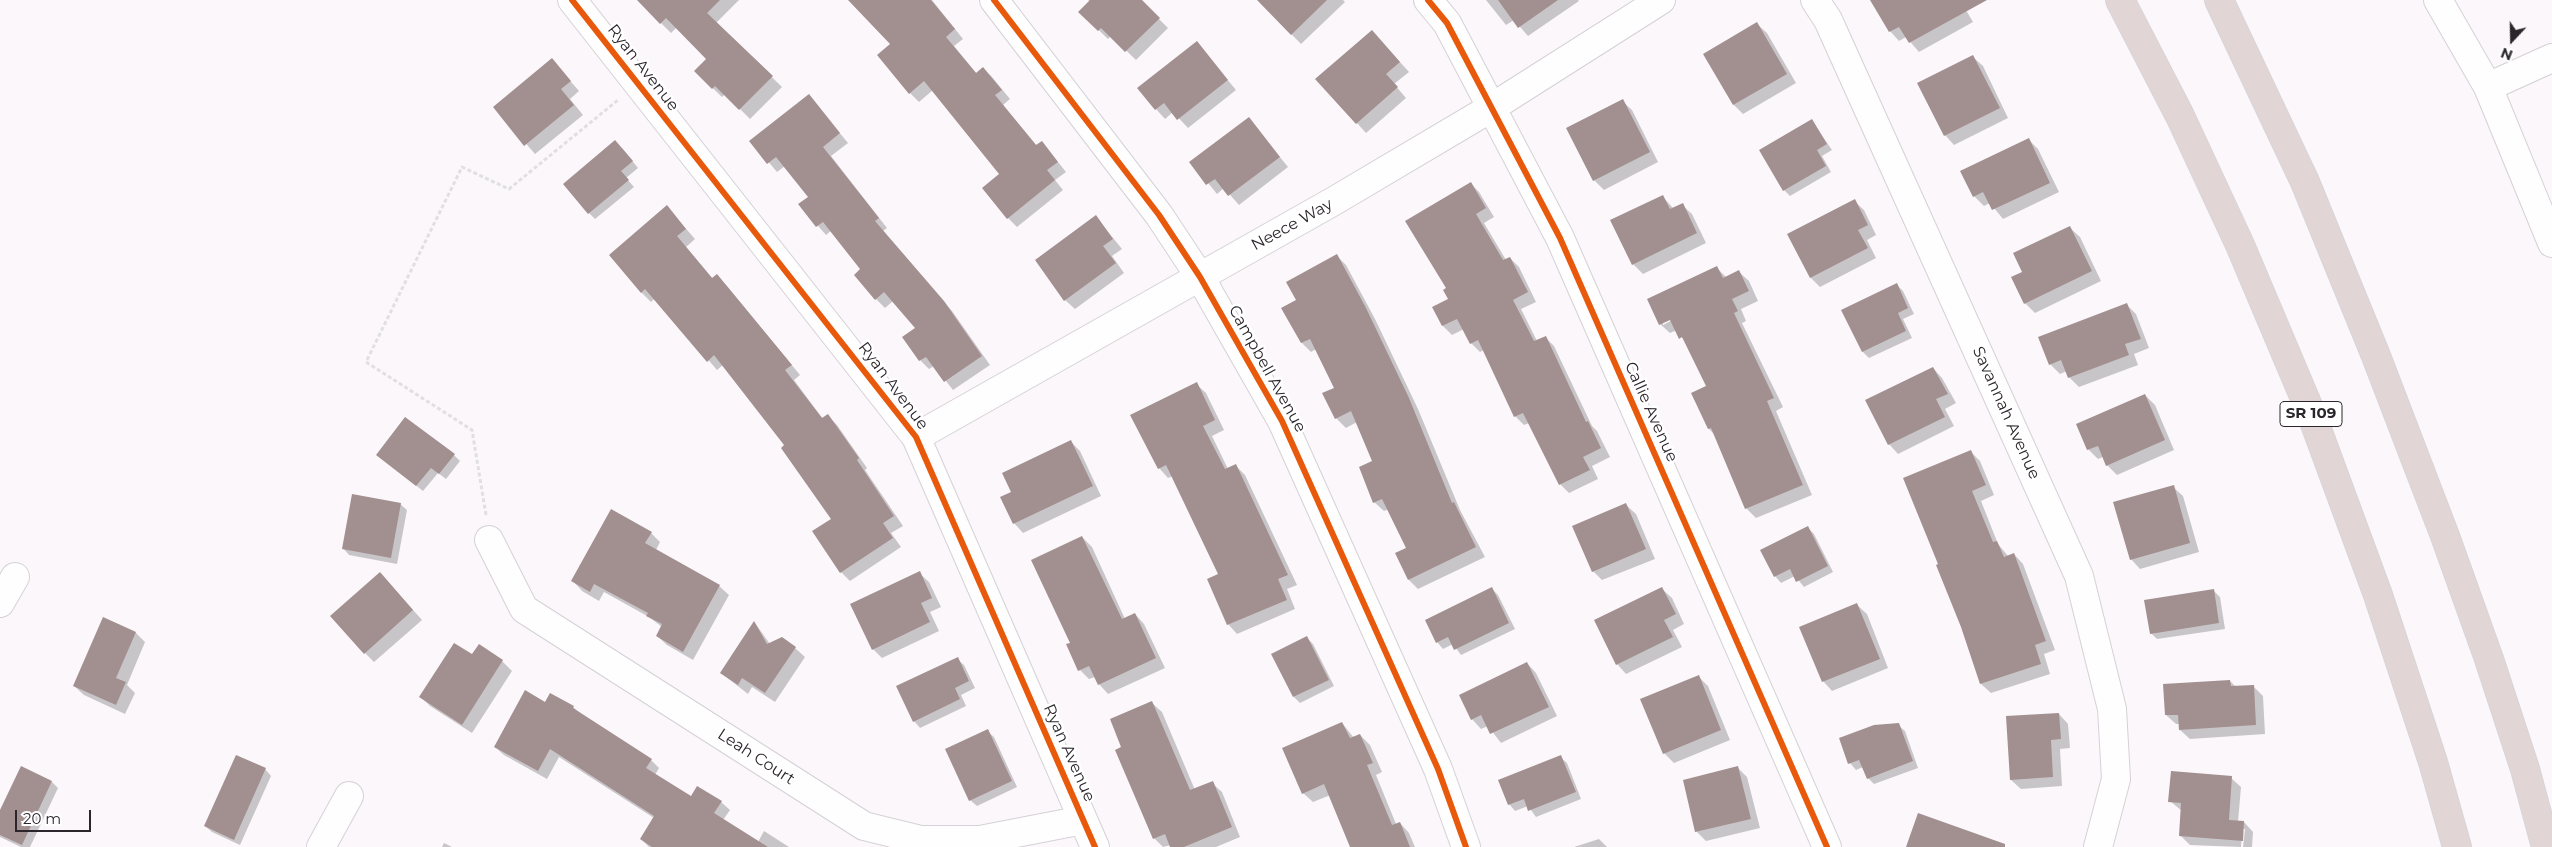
<!DOCTYPE html>
<style>
body{margin:0}
#map{position:relative;width:2552px;height:847px;overflow:hidden;background:#fbf7fb;font-family:Montserrat,sans-serif}
canvas{display:block}
.north{position:absolute;left:2487px;top:15px;width:50px;height:50px;-webkit-text-stroke:4px #fff;paint-order:stroke;rotate:201deg;font-size:14px;font-weight:700;line-height:20px;text-align:center;color:#2b262b}
.north::after{content:'';display:block;margin:auto;width:18px;height:22px;background:#2b262b;clip-path:polygon(50% 0,100% 100%,50% 72%,0 100%)}
.scale{position:absolute;left:15px;top:810px;width:76px;height:22px;box-sizing:border-box;border:2px solid #2b262b;border-top:0;padding-left:6px;font-size:15px;line-height:18px;white-space:nowrap;color:#2b262b;-webkit-text-stroke:4px #fff;paint-order:stroke}
</style>
<div id="map">
<canvas width="2552" height="847"></canvas>
<div class="north">N</div>
<div class="scale">20 m</div>
</div>
<script>
const ctx = document.querySelector('canvas').getContext('2d');
ctx.lineJoin = 'round';
function paint(path, color) { ctx.fillStyle = color; ctx.fill(path, 'evenodd'); }
const shape = rows => new Path2D(rows.map(r => 'M' + r).join(''));
function stroke(path, color, width, dash) { ctx.strokeStyle = color; ctx.lineWidth = width; ctx.lineCap = dash ? 'butt' : 'round'; ctx.setLineDash(dash || []); ctx.stroke(path); }
function drawText(font, color, halo, rows, align = 'center') {
  ctx.font = font + ' Montserrat,sans-serif'; ctx.lineWidth = 5; ctx.setLineDash([]); ctx.textBaseline = 'middle'; ctx.strokeStyle = halo; ctx.fillStyle = color; for (const [text, x, y, turn = 0] of rows) {
    ctx.save(); ctx.translate(x, y); ctx.rotate((+turn || 0) * Math.PI / 180); ctx.textAlign = isNaN(turn) ? turn : align; if (halo) ctx.strokeText(text, 0, 0); ctx.fillText(text, 0, 0); ctx.restore();
  }
}
const shadow = shape([
 [650,0,739,0,716,23,782,87,750,119,725,94,722,97,695,71,708,59,677,27,671,33,644,6],
 [850,0,932,0,963,39,954,46,977,74,983,69,992,77,1010,99,1003,105,1037,146,1042,142,1066,172,1055,180,1063,190,1017,227,1008,218,1001,175,933,90,919,102,910,93,891,44],
 [1088,0,1140,0,1168,28,1136,60,1111,36,1108,39,1080,12,1090,2],
 [1258,0,1343,0,1345,2,1301,44],
 [1486,0,1578,0,1579,1,1528,36,1514,20,1506,25],
 [1886,0,1960,0,1973,22,1919,52,1906,37,1899,41,1890,31],
 [1757,24,1767,33,1796,83,1743,114,1734,105,1704,54],
 [1381,41,1409,72,1394,84,1406,98,1366,133,1317,79],
 [1197,43,1236,90,1188,128,1173,112,1165,119,1156,109],
 [1973,57,1983,66,2008,118,1954,145,1945,135],
 [552,60,579,91,570,99,583,115,535,154,494,107],
 [809,96,848,143,831,156,887,228,883,231,952,311,990,365,953,390,934,366,929,369,920,360,904,337,917,328,893,301,885,308,876,299,855,275,862,270,832,230,826,235,800,205,810,197,785,166,777,172,751,141],
 [1622,101,1632,110,1658,162,1604,190,1594,180,1568,128],
 [1249,119,1288,167,1239,205,1224,188,1217,194,1191,162],
 [1812,121,1832,150,1822,156,1831,172,1790,196,1784,190],
 [2028,139,2038,149,2059,192,2003,219,1990,203,1984,206,1974,196],
 [622,148,638,168,626,178,634,187,595,219,589,213],
 [1470,183,1479,192,1494,217,1484,223,1506,260,1510,258,1519,267,1536,302,1521,309,1537,341,1545,337,1554,346,1592,426,1597,431,1610,457,1592,466,1598,479,1569,493,1560,484,1529,423,1524,425,1515,416,1484,350,1480,352,1471,343,1464,329,1452,335,1443,326,1434,307,1449,300,1448,289],
 [1663,197,1674,209,1682,205,1692,214,1706,243,1643,274,1633,264],
 [1854,201,1864,210,1876,235,1867,240,1876,258,1820,287,1811,278,1788,234],
 [667,207,695,239,686,247,713,279,726,285,800,375,794,380,823,419,828,416,837,425,867,468,865,470,903,526,891,533,901,547,850,581,841,572,833,519,786,445,723,365,717,370,655,298,651,302,641,292],
 [1096,217,1122,249,1112,256,1124,273,1075,309,1065,300],
 [2070,228,2080,237,2101,281,2035,313,2025,303,2024,273],
 [1337,256,1346,265,1375,319,1418,409,1460,510,1485,557,1418,589,1409,580,1407,549,1389,509,1384,511,1374,502,1373,462,1357,422,1346,428,1336,418,1335,389,1316,349,1311,352,1302,343,1283,308,1298,300],
 [1716,267,1727,278,1739,272,1749,281,1758,301,1741,309,1746,321,1742,323,1783,407,1776,411,1812,495,1756,518,1746,508,1715,435,1709,429,1692,394,1707,386,1687,344,1677,330,1670,333,1660,324,1649,299],
 [1675,316,1676,318,1663,325,1663,322],
 [1897,285,1903,291,1914,314,1903,319,1912,338,1869,358,1863,352,1843,310],
 [2127,305,2136,314,2149,348,2134,354,2138,365,2079,387,2069,377,2067,371,2060,374,2050,364],
 [1933,368,1942,378,1956,403,1945,409,1954,426,1898,454,1889,444],
 [1196,384,1206,393,1224,430,1212,436,1228,469,1236,466,1245,475,1297,585,1287,589,1295,609,1237,634,1228,624,1219,575,1173,476,1168,478,1159,468],
 [2145,395,2155,405,2174,450,2117,475,2107,465,2103,457,2098,459,2088,449],
 [1071,442,1080,451,1101,496,1023,533,1014,523,1012,493],
 [1971,452,1980,461,1994,495,1981,501,1998,544,2008,556,2014,554,2023,564,2055,650,2044,654,2050,674,1991,693,1981,684,1940,565],
 [378,455,454,455,460,461,446,479,438,473,423,491],
 [2173,487,2183,496,2199,552,2140,569,2131,559],
 [400,504,407,510,397,564,349,555,343,548],
 [1626,505,1636,514,1655,559,1602,580,1593,571],
 [1807,527,1814,534,1833,572,1804,587,1795,576,1781,583,1775,576],
 [651,533,660,542,656,550,719,586,729,595,693,660,667,645,657,636,662,627,649,617,604,592,599,601,582,591,573,581],
 [1082,537,1092,547,1125,619,1135,614,1144,624,1165,668,1108,694,1099,684,1095,677,1089,679,1080,670,1072,643],
 [919,573,929,582,941,607,930,612,939,631,882,658,873,649],
 [389,583,422,620,374,662,365,653],
 [1492,589,1498,595,1515,629,1461,655,1453,644,1443,649,1437,642],
 [1662,589,1672,598,1684,624,1673,630,1682,647,1626,674,1617,664],
 [2214,591,2220,597,2225,629,2157,639,2151,633],
 [1857,605,1867,614,1888,668,1832,691,1823,681],
 [104,619,136,633,145,642,127,685,135,693,125,714,84,695,74,686],
 [755,623,770,644,795,648,805,657,775,702,752,687,748,694,721,673],
 [1307,638,1313,644,1334,686,1300,703,1294,697],
 [479,646,502,661,512,671,472,733,430,706,421,697,473,656],
 [957,659,964,665,975,688,961,695,966,706,920,728,914,721],
 [1527,663,1536,673,1557,716,1501,743,1488,726,1481,729,1472,719],
 [1698,676,1708,686,1730,740,1674,763,1664,753],
 [2230,681,2236,687,2253,686,2263,696,2265,734,2190,739,2180,730,2180,724,2176,724,2166,715],
 [546,703,573,707,581,714,651,760,659,768,655,775,692,797,721,802,730,810,723,820,758,842,764,831,789,847,649,847,641,839,654,818,559,757,547,779,504,755,495,747],
 [1152,703,1162,712,1195,790,1212,783,1222,792,1240,837,1216,847,1172,847,1171,845,1163,847,1154,838,1123,748],
 [2059,714,2068,724,2070,748,2060,749,2062,786,2021,789,2011,780],
 [1342,723,1354,738,1360,735,1370,745,1382,772,1376,775,1396,824,1400,823,1409,833,1415,847,1351,847,1333,794,1313,802,1303,793],
 [1898,725,1905,731,1918,768,1874,784,1868,778,1863,767,1856,770,1850,763],
 [987,731,994,737,1017,787,977,806,970,800],
 [1560,757,1567,763,1581,799,1536,817,1528,806,1515,811,1509,804],
 [1738,768,1747,777,1760,828,1706,841,1696,831],
 [265,769,271,776,240,845,212,832,205,826],
 [2231,778,2241,787,2238,822,2244,822,2253,832,2252,847,2243,847,2245,829,2242,829,2241,847,2190,845,2180,835,2182,811,2170,801],
 [52,782,58,788,30,847,21,847,0,837,0,813],
 [1599,839,1607,847,1574,847],
 [444,843,452,847,442,847]
]);
const building = shape([
 [637,0,720,0,707,13,773,76,739,110,715,86,712,89,694,71,706,59,666,18,660,24],
 [848,0,931,0,955,29,946,37,976,73,983,67,1002,90,995,95,1036,145,1042,141,1058,162,1047,170,1055,180,1007,219,982,188,999,174,924,81,909,94,877,55,890,44],
 [1090,0,1142,0,1160,18,1125,52,1101,28,1098,31,1078,12],
 [1257,0,1327,0,1291,35],
 [1498,0,1558,0,1518,28],
 [1870,0,1987,0,1909,43,1899,27,1889,32],
 [1757,22,1787,74,1733,105,1703,54],
 [1372,30,1400,62,1386,74,1398,87,1356,124,1315,79],
 [1197,41,1228,80,1177,120,1164,103,1155,110,1137,88],
 [1973,55,2000,108,1944,136,1917,83],
 [552,58,571,81,561,89,574,105,524,146,493,107],
 [809,94,840,133,823,147,879,218,875,221,944,301,982,356,944,382,926,357,919,361,902,337,915,328,884,292,875,300,854,275,860,269,823,222,816,227,798,204,808,197,776,157,767,164,749,141],
 [1623,99,1650,152,1593,181,1566,128],
 [1249,117,1280,157,1228,196,1215,179,1206,185,1189,162],
 [1812,119,1827,144,1817,150,1826,166,1783,191,1759,150],
 [2029,138,2050,183,1992,210,1983,192,1973,197,1960,171],
 [615,140,633,161,621,171,629,180,588,214,563,184],
 [1471,182,1486,208,1476,214,1503,260,1510,257,1528,292,1513,300,1534,341,1546,336,1586,422,1588,421,1601,448,1583,457,1590,470,1559,485,1523,413,1514,417,1478,340,1470,344,1457,319,1442,326,1432,307,1448,299,1443,290,1446,288,1405,221],
 [1663,195,1670,209,1683,203,1697,233,1632,265,1610,220],
 [1855,199,1868,225,1858,230,1868,248,1810,278,1787,234],
 [667,205,686,229,677,236,712,278,717,274,792,365,785,370,822,418,828,414,859,458,857,460,894,516,883,523,893,538,840,573,812,531,831,519,781,448,784,445,714,355,707,362,645,289,641,293,609,255],
 [1096,215,1113,239,1103,246,1116,263,1064,301,1035,260],
 [2070,226,2092,271,2024,304,2011,277,2022,272,2013,253],
 [1337,254,1366,308,1409,398,1452,503,1454,502,1476,547,1408,580,1395,553,1406,548,1382,499,1373,503,1359,467,1372,461,1351,411,1335,419,1322,393,1334,388,1310,339,1301,343,1281,308,1296,300,1286,282],
 [1717,266,1723,278,1739,270,1749,291,1732,299,1738,311,1734,313,1774,398,1767,401,1803,485,1745,509,1711,428,1708,429,1691,393,1706,386,1682,337,1679,339,1670,320,1659,325,1647,299],
 [1897,283,1908,308,1898,313,1906,331,1862,352,1841,310],
 [2127,303,2141,339,2125,344,2129,355,2068,378,2061,360,2049,365,2038,337],
 [1933,367,1948,394,1936,399,1945,417,1888,445,1865,400],
 [1197,382,1215,420,1203,426,1225,469,1236,464,1288,575,1278,579,1287,600,1227,625,1207,579,1218,574,1166,465,1158,469,1130,415],
 [2145,394,2165,440,2106,466,2098,446,2087,450,2076,424],
 [405,417,455,454,439,474,431,468,416,486,376,455],
 [1071,440,1093,486,1013,524,1000,497,1011,492,1002,473],
 [1971,450,1986,485,1972,491,1993,542,1997,541,2004,557,2014,553,2046,641,2035,645,2041,664,1980,684,1961,627,1936,565,1938,564,1903,478],
 [2174,485,2190,543,2130,560,2113,502],
 [352,494,401,503,391,558,342,549],
 [1626,503,1646,549,1592,572,1572,526],
 [611,509,652,532,645,543,720,585,683,652,656,636,662,624,646,616,648,613,594,584,590,592,571,581],
 [1808,526,1828,566,1796,582,1790,569,1774,577,1760,550],
 [1082,536,1122,619,1135,613,1156,658,1098,685,1089,666,1078,671,1066,644,1070,643,1031,560],
 [920,571,932,598,921,603,930,622,872,650,850,604],
 [380,572,413,610,364,654,330,616],
 [1492,587,1509,623,1454,650,1448,637,1436,643,1425,620],
 [1662,587,1676,614,1664,620,1673,637,1616,665,1594,620],
 [2214,589,2219,623,2150,634,2144,600],
 [1857,603,1880,659,1822,682,1799,627],
 [103,617,136,632,116,678,126,682,116,705,73,686],
 [754,621,767,644,782,637,796,647,765,693,742,678,738,685,720,673],
 [1307,636,1329,680,1293,697,1271,654],
 [454,643,472,654,479,644,503,660,462,725,419,697],
 [958,657,969,681,955,688,960,699,913,722,896,686],
 [1527,662,1549,707,1490,734,1481,715,1471,720,1459,695],
 [1699,675,1721,730,1663,754,1640,699],
 [2230,680,2231,686,2254,685,2256,725,2179,730,2178,715,2165,715,2163,684],
 [525,690,545,702,550,693,574,706,573,708,652,759,646,768,691,796,697,786,722,801,714,813,768,847,652,847,640,839,654,816,550,749,538,771,494,747],
 [1152,701,1190,790,1213,781,1232,827,1184,847,1170,847,1165,834,1153,839,1115,750,1121,747,1110,719],
 [2059,713,2061,739,2051,740,2053,777,2010,780,2006,716],
 [1342,722,1350,738,1360,734,1373,763,1367,765,1392,825,1400,822,1410,847,1350,847,1324,784,1302,794,1282,748],
 [1899,723,1913,761,1867,779,1859,760,1848,764,1839,738,1874,725],
 [988,729,1012,781,969,801,945,749],
 [236,755,266,768,234,840,204,826],
 [1561,755,1576,792,1528,811,1524,799,1508,805,1498,780],
 [21,766,52,781,22,845,0,835,0,810],
 [1738,766,1751,819,1695,832,1683,780],
 [2171,771,2232,776,2229,820,2244,821,2243,841,2179,836,2181,803,2168,802],
 [1918,813,2005,844,2005,847,1906,847]
]);
const path = shape([
 [486,515,472,430,366,362,462,167,509,189,618,100]
]);
const street = shape([
 [572,0,916,437,1095,847],
 [994,0,1159,215,1200,277,1282,421,1438,769,1466,847],
 [1428,0,1447,23,1560,238,1827,847],
 [1815,0,1828,20,2079,576,2112,709,2116,779,2098,847],
 [2438,0,2488,87,2552,243],
 [2488,87,2552,58],
 [916,437,1334,201,1491,108,1661,0],
 [489,540,524,609,864,826,921,840,980,840,1083,820],
 [0,603,15,577],
 [321,847,349,796]
]);
const highway = shape([
 [2120,0,2180,116,2240,245,2311,413,2378,595,2433,762,2457,847],
 [2219,0,2305,182,2376,356,2445,536,2489,659,2525,769,2546,847]
]);
const cycleway = shape([
 [572,0,916,437,1095,847],
 [994,0,1159,215,1200,277,1282,421,1438,769,1466,847],
 [1428,0,1447,23,1560,238,1827,847]
]);
const shields = [
 [2311,414,62]
];
const shieldNames = [
 ["SR 109",2311,414]
];
const streetNames = [
 ["Ryan Avenue",643,68,52],
 ["Neece Way",1292,225,-29],
 ["Campbell Avenue",1267,369,61],
 ["Ryan Avenue",893,386,53],
 ["Callie Avenue",1651,412,66],
 ["Savannah Avenue",2006,413,66],
 ["Ryan Avenue",1069,753,66],
 ["Leah Court",756,757,33]
];
paint(shadow, '#0003');
paint(building, '#a28f8f');
stroke(street, '#d5d1d6', 30);
stroke(highway, '#d7d5d7', 30);
stroke(path, '#e1e0e1', 3, [4, 2.5]);
stroke(street, '#fefefe', 28);
stroke(highway, '#e1d5d6', 28);
stroke(cycleway, '#e8590c', 6);
for (const [x, y, w] of shields) { const box = new Path2D(); box.roundRect(x - w / 2, y - 12.5, w, 25, 4); ctx.fillStyle = '#fff'; ctx.fill(box); stroke(box, '#2b262b', 1); }
drawText('bold 15px', '#2b262b', null, shieldNames);
drawText('16px', '#2b262b', '#fff', streetNames);
</script>
